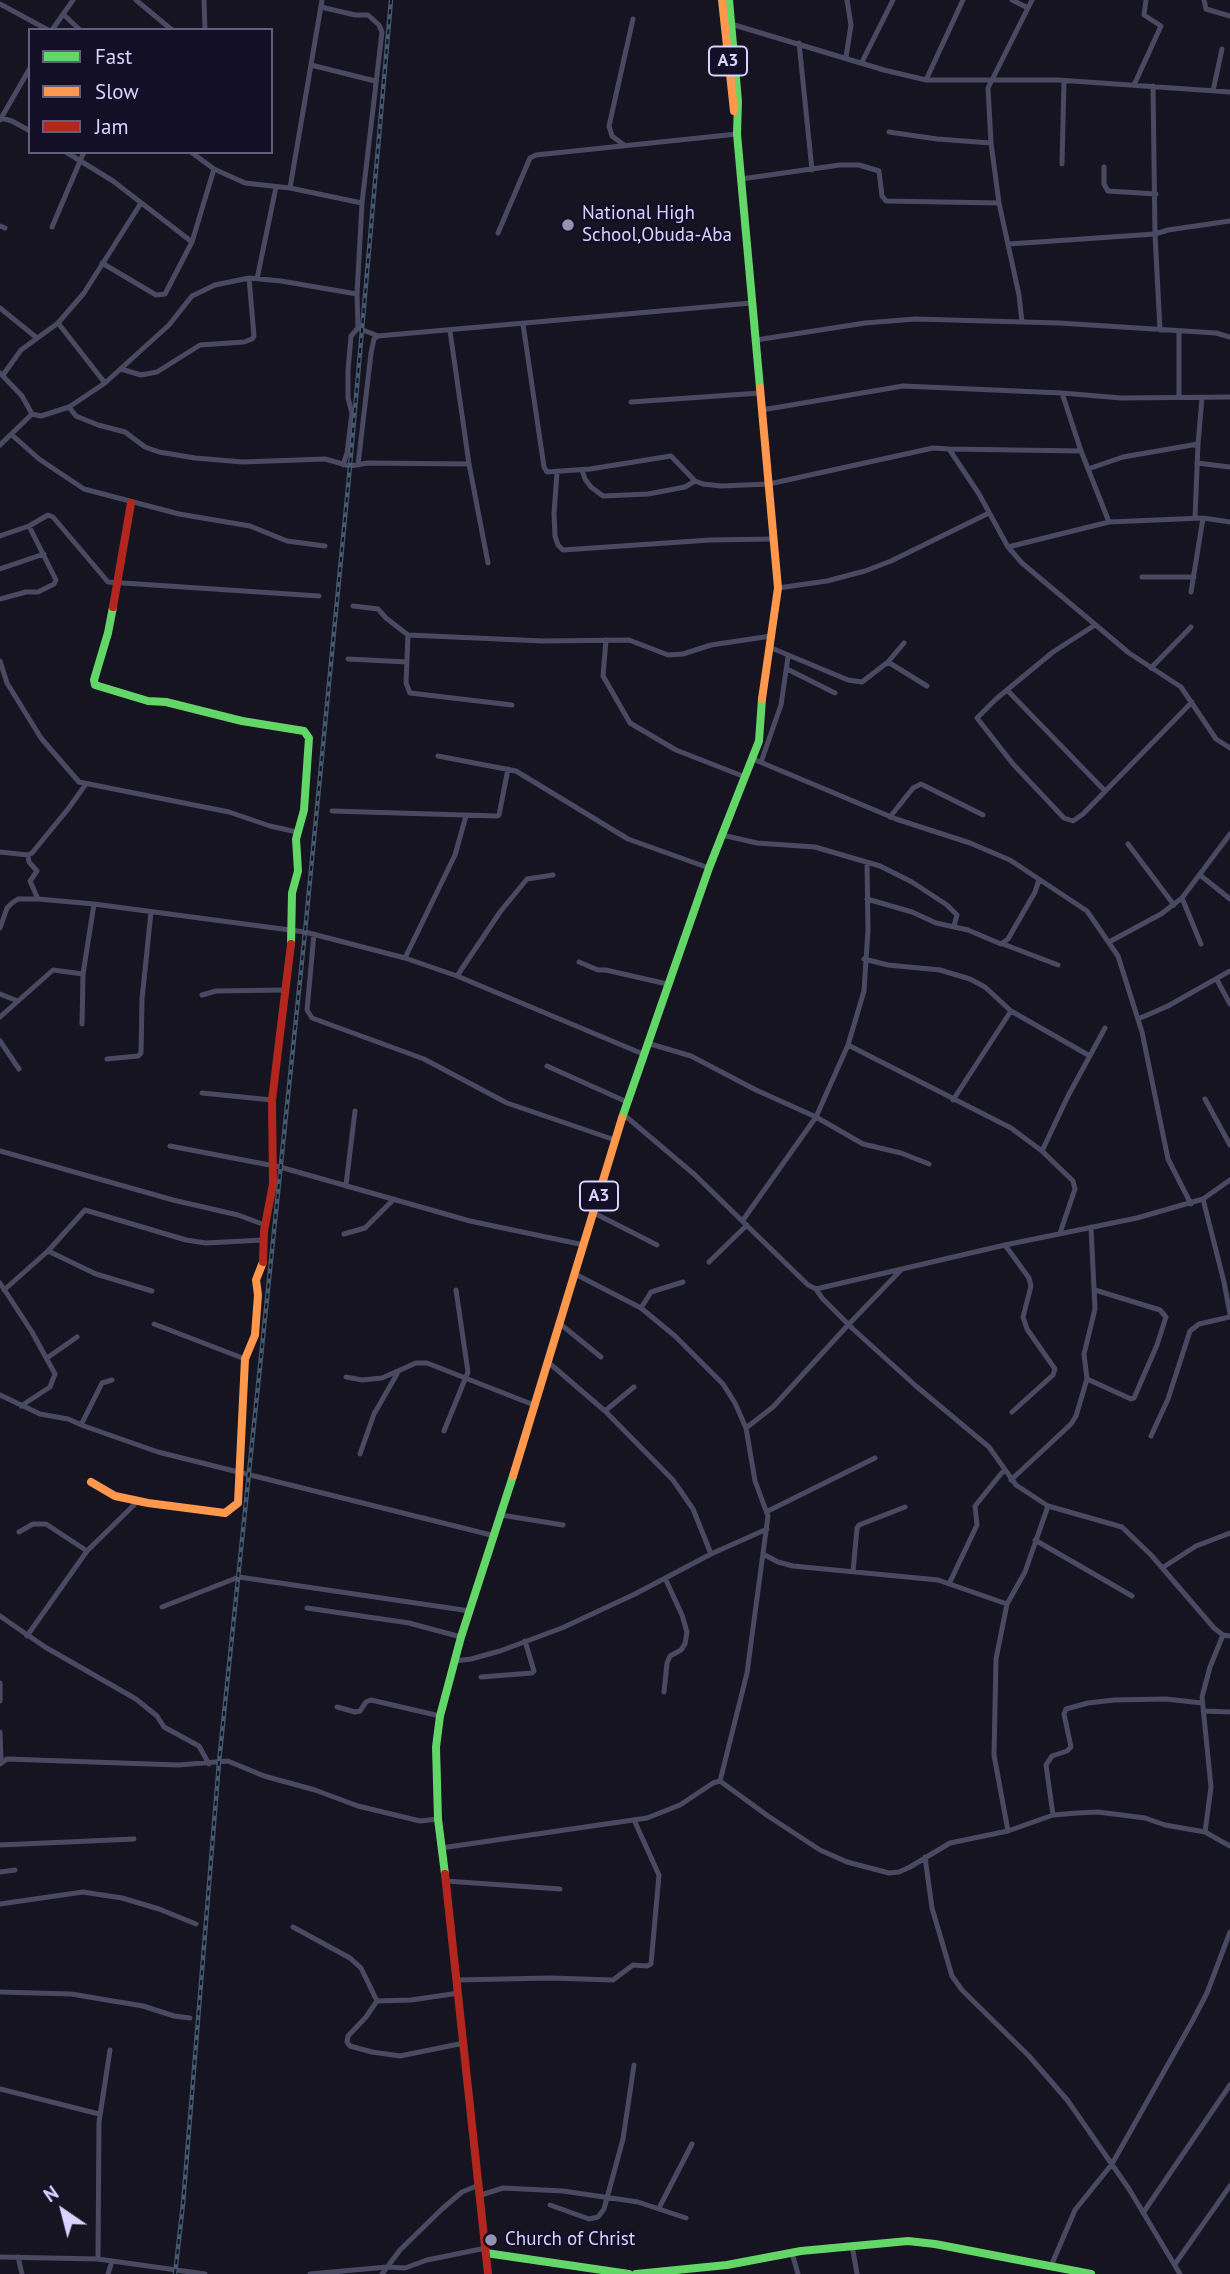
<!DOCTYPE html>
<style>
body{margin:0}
#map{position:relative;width:1230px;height:2274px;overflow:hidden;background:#161421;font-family:"PT Sans",sans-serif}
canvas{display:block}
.legend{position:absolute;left:28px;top:28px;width:245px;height:126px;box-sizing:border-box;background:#130f26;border:2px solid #625e7d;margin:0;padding:9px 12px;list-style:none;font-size:21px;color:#d9d4ff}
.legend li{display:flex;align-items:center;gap:14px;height:35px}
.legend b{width:35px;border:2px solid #625e7d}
.north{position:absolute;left:28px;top:2176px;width:70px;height:70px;-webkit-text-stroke:5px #130f26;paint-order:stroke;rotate:325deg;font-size:19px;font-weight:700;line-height:28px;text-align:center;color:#d9d4ff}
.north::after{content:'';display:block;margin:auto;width:24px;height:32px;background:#d9d4ff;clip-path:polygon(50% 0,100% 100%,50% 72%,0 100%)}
</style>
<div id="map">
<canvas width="1230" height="2274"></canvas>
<ul class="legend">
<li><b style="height:9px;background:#63d668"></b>Fast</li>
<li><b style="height:9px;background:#ff974d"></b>Slow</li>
<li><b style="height:9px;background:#b3261e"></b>Jam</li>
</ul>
<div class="north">N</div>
</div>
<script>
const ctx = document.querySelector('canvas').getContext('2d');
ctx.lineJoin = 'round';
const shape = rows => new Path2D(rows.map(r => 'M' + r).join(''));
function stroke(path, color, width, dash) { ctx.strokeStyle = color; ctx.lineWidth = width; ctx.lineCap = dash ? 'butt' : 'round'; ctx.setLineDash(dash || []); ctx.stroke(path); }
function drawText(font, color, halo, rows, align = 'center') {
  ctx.font = font + ' "PT Sans",sans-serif'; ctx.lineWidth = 5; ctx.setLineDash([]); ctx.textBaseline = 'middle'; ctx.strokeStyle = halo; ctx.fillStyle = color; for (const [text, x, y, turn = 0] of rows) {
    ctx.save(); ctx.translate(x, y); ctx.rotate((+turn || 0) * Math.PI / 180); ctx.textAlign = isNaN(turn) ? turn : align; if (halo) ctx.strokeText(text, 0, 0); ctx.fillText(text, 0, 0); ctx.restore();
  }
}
const street = shape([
 [136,0,172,30],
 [204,0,205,30],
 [1012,0,1028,8],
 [1204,0,1206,9,1230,16],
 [0,4,48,30],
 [321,7,355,15,368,15,379,25,382,32,362,203,357,294],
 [63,14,80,30],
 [731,24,884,70,926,80,1058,80,1230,92],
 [52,30,73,0],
 [799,43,812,170],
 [846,57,851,25,847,0],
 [862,62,893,0],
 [311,65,375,81],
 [926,80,963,0],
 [1134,85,1161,26,1144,15,1146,0],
 [1153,86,1155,234,1160,330],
 [1213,91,1222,49],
 [1,118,12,121,30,131],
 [0,120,30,68],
 [889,132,937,139,991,143],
 [624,145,612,136,609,126,633,19],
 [66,152,113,181,192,242],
 [1062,164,1064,81],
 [1104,167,1104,184,1108,191,1156,194],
 [214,169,245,183,290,188,362,203],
 [741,179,840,165,859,165,879,171,882,196,886,201,999,203],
 [290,188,322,0],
 [0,226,5,228],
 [52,227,84,152],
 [498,233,530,158,536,155,737,134],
 [1009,244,1155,234,1168,230,1230,221],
 [102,263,156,295,165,294,192,242,214,169,191,152],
 [257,279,276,187],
 [0,308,37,338],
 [1022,322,1019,295,999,203,991,143,988,88,1032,0],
 [58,323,105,383],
 [523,324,544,467,547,472,590,469,671,456,695,481,703,484,721,486,769,484,933,448,949,449,979,494,1008,547,1022,563,1129,653,1181,687,1216,739,1230,748],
 [358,328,378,336,751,303],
 [450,331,469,464,488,563],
 [756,340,865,323,915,319,1059,323,1216,333,1230,337],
 [121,369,141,375,157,372,200,345,244,342,252,339,254,336,249,278],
 [0,373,22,396,32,414,41,416,69,407,105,383,169,325,192,296,215,285,249,278,281,281,357,294,358,328,351,336,348,371,348,398,352,413,347,453,343,465],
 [3,375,21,350,58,323,84,293,141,203],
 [1062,393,1081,451,1109,522],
 [1179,397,1179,331],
 [631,402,760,393],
 [69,407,76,416,98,425,125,432,145,447,159,452,195,458,243,462,325,459,350,466,368,463,469,464],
 [762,410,903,386,1062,393,1121,398,1230,397],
 [12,435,39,459,84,489,179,514,250,526,287,541,325,546],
 [0,445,32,414],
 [949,449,1081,451],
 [1197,463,1230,467],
 [358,465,371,353,374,339,378,336],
 [1088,469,1123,457,1198,444],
 [582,470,585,479,591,487,603,496,648,494,685,487,695,481],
 [557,472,554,514,555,536,558,545,563,550,710,540,774,539],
 [1195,518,1198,444,1202,398],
 [0,536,29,526,48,515,53,517,108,582,319,596],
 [1008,547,1109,522,1203,518,1230,522],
 [0,569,44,554],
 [1142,577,1194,577],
 [778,588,827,581,865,571,891,561,989,513],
 [1191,592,1203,518],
 [0,599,26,592,38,592,54,584,56,580,29,526],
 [353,606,378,609,386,618,408,635,543,641,629,640,668,655,683,654,711,645,771,636],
 [1095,625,1053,652,996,699,977,718,1013,764,1064,818,1073,821,1083,814,1192,702],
 [408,635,406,683,410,693,512,705],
 [606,640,603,676,630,723,676,750,745,777],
 [769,647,848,680,862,682,888,662,904,643],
 [348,659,407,662],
 [0,661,7,683,41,738,79,782,229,812,270,826,297,832],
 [888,662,927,686],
 [1151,668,1191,627],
 [787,669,835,693],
 [1007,690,1105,791],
 [438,756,516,771,628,839,709,868],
 [753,759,896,819,970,843,1010,860,1087,911,1118,956,1142,1032,1168,1159,1191,1204],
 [761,762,781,705,788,657],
 [332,811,497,816,499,815,508,769],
 [890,817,913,788,921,784,983,815],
 [722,835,757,843,815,847,880,866,912,882,947,905,957,915,954,926],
 [1128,844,1174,905],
 [0,852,28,855,32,853,68,809,86,784],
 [28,855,29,862,37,871,30,881,38,899],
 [1200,875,1230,899],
 [1182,898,1201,944],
 [867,899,912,912,936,923,968,930,1001,944,1008,939,1035,892,1039,880],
 [0,928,7,908,12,903,18,899,38,899,94,904,305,932,405,958,457,976,643,1054],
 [314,934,307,1010,312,1018,424,1059,507,1103,615,1140],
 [1109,942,1161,914,1182,898,1230,834],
 [1003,944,1058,965],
 [405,958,455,855,466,816],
 [864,959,888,965,940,970,970,979,985,987,1011,1011,1090,1056],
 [579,962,598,970,606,970,667,984],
 [457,976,500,912,527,879,553,875],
 [1217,980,1230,1004],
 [0,994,18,1001],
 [202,995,216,991,286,990],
 [0,1017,53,970,83,974],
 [1138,1019,1168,1006,1230,971],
 [82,1024,83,974,94,904],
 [0,1041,19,1069],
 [647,1043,691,1056,756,1090,816,1117,863,1144,901,1153,929,1164],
 [848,1045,1011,1128,1042,1151,1073,1181,1075,1189,1060,1233],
 [107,1059,138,1056,141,1053,142,999,151,912],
 [547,1066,627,1102],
 [202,1093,272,1100],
 [1205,1099,1230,1145],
 [953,1100,1011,1011],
 [623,1114,695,1175,808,1285,816,1289,1005,1245,1137,1218,1203,1199,1230,1180],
 [170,1146,280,1167,470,1221,584,1245],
 [0,1151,173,1200,238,1215,265,1225],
 [1042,1151,1068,1096,1105,1028],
 [346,1185,355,1111],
 [1203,1199,1224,1282,1230,1314],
 [594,1213,657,1245],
 [743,1220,816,1117,848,1045,864,991,868,930,867,863],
 [344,1234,365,1228,394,1199],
 [1005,1245,1029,1278,1031,1286,1023,1317,1027,1329,1055,1369,1053,1375,1012,1412],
 [48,1251,96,1274,152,1291],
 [709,1262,747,1225],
 [575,1274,641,1308,675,1336,723,1384,735,1403,746,1428,755,1481,768,1516,747,1673,720,1781],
 [0,1283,32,1332,55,1374,50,1387,21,1406],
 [816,1289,822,1298,853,1329,916,1386,989,1447,1016,1485,1048,1506,1122,1527,1152,1556,1214,1628,1223,1635,1230,1636],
 [4,1290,48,1251,85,1210,186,1240,206,1243,263,1240],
 [641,1308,651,1292,683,1282],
 [559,1323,601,1357],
 [154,1324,245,1359],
 [47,1358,77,1337],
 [548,1362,605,1411,673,1480,693,1509,711,1554],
 [346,1377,362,1380,382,1378,416,1363,427,1363,534,1405],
 [1087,1379,1131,1399,1134,1398,1157,1345,1166,1317,1160,1310,1095,1290],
 [0,1395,40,1414,68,1419,84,1426,158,1452,495,1536],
 [605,1411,634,1387],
 [81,1425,102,1383,112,1380],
 [746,1428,773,1407,848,1325,900,1271],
 [444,1431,468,1372,456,1290],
 [1151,1436,1168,1399,1190,1331,1199,1324,1230,1317],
 [360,1454,374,1414,397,1374],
 [1011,1480,1071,1424,1076,1416,1087,1379,1084,1354,1095,1309,1091,1227],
 [768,1511,875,1458],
 [501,1515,563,1525],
 [19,1532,33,1524,46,1524,87,1551],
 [1035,1540,1132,1596],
 [763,1554,778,1562,793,1566,938,1580,1007,1604],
 [1162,1568,1196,1546,1230,1533],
 [853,1572,857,1528,859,1525,905,1507],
 [949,1584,977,1525,975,1506,1004,1470],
 [162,1607,239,1577,470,1611],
 [307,1608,409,1623,461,1637],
 [0,1616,45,1647,136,1699,157,1716,164,1727,199,1746,209,1764],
 [27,1636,87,1551,138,1501],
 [455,1661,471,1659,500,1651,562,1628,635,1594,711,1554,767,1529],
 [481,1677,532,1673,534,1671,525,1641],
 [0,1683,0,1701],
 [664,1692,667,1663,670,1656,681,1650,685,1644,687,1632,682,1615,665,1578],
 [337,1707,355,1712,360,1711,366,1702,371,1700,440,1716],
 [1203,1711,1230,1712],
 [0,1732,1,1761],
 [0,1764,7,1759,178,1765,228,1761,264,1776,315,1790,358,1806,420,1821,438,1819],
 [1053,1815,1046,1765,1052,1756,1067,1751,1071,1747,1064,1714,1066,1709,1088,1703,1114,1700,1166,1699,1202,1703],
 [1008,1831,994,1755,996,1659,1007,1604,1025,1572,1048,1506],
 [1205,1832,1211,1787,1202,1697,1210,1667,1223,1635],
 [0,1845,134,1839],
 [441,1848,647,1818,680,1805,713,1783,720,1781,768,1816,820,1850,847,1862,889,1873,899,1872,910,1867,950,1843,1008,1831,1053,1815,1077,1813,1098,1812,1145,1818,1165,1825,1205,1832,1230,1846],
 [925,1857,932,1908,952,1976,962,1990,1029,2056,1068,2101,1129,2189,1180,2274],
 [0,1872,15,1870],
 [446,1881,560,1889],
 [0,1904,83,1892,122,1898,159,1909,196,1924],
 [293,1927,350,1958,361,1968,377,2001],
 [458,1980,550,1978,613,1980,633,1965,647,1966,651,1964,659,1875,634,1820],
 [0,1992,71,1994,143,2006,174,2016,190,2018],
 [377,2001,366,2017,348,2036,347,2042,350,2046,372,2052,400,2056,464,2043],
 [377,2001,411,2000,459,1993],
 [0,2089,99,2114],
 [481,2195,503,2188,563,2191,638,2202,686,2218],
 [550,2205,589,2219,598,2217,604,2209,623,2139,634,2065],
 [659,2208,692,2144],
 [1143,2213,1230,2085],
 [852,2245,857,2274],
 [792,2253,798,2274],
 [0,2257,98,2259,205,2274],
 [18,2257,22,2274],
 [98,2259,99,2122,110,2050],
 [1175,2264,1230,2186],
 [1051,2266,1075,2210,1112,2164,1193,2020,1207,1993,1230,1932],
 [108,2274,112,2261],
 [310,2274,387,2267,405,2268,427,2260,486,2248],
 [382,2274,400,2250,442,2209,462,2192,479,2185]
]);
const fast = shape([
 [729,0,738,101,737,134,760,388],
 [113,607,108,633,94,680,95,685,148,701,166,702,242,721,304,731,309,738,304,810,296,839,298,871,292,893,291,944],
 [622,1118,709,868,759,741,762,699],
 [445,1874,438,1819,436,1747,440,1716,461,1637,513,1476],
 [486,2253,629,2274],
 [636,2274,727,2265,801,2251,908,2241,935,2244,1091,2274]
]);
const slow = shape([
 [722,0,734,111],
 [760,388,778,588,762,699],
 [513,1476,622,1118],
 [91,1482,115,1496,148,1503,225,1513,238,1503,245,1359,255,1335,258,1295,256,1280,263,1262]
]);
const jam = shape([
 [113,607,131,503],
 [263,1262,264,1231,273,1184,272,1100,291,944],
 [445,1874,488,2274]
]);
const rail = shape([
 [175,2274,183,2204,219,1762,305,932,350,466,391,0]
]);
const markers = [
 [568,225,7,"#9591b1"],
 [491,2240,7,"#9591b1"]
];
const shields = [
 [728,61,38],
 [599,1196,38]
];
const shieldNames = [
 ["A3",728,61],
 ["A3",599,1196]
];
const poiNames = [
 ["National High",582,214],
 ["School,Obuda-Aba",582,236],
 ["Church of Christ",505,2240]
];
stroke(street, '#4a4962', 5);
stroke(fast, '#63d668', 8);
stroke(slow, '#ff974d', 8);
stroke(jam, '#b3261e', 8);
stroke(rail, '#43596b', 4.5);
stroke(rail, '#130f26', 2, [5]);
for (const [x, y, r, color] of markers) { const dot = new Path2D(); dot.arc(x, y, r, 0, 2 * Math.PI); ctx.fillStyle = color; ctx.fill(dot); stroke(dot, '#130f26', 2.5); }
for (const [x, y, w] of shields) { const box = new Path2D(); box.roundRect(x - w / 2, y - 14.5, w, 29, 5); ctx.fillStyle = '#130f26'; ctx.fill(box); stroke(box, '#d9d4ff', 2); }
drawText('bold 18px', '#d9d4ff', null, shieldNames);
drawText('19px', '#d9d4ff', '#130f26', poiNames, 'left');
</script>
